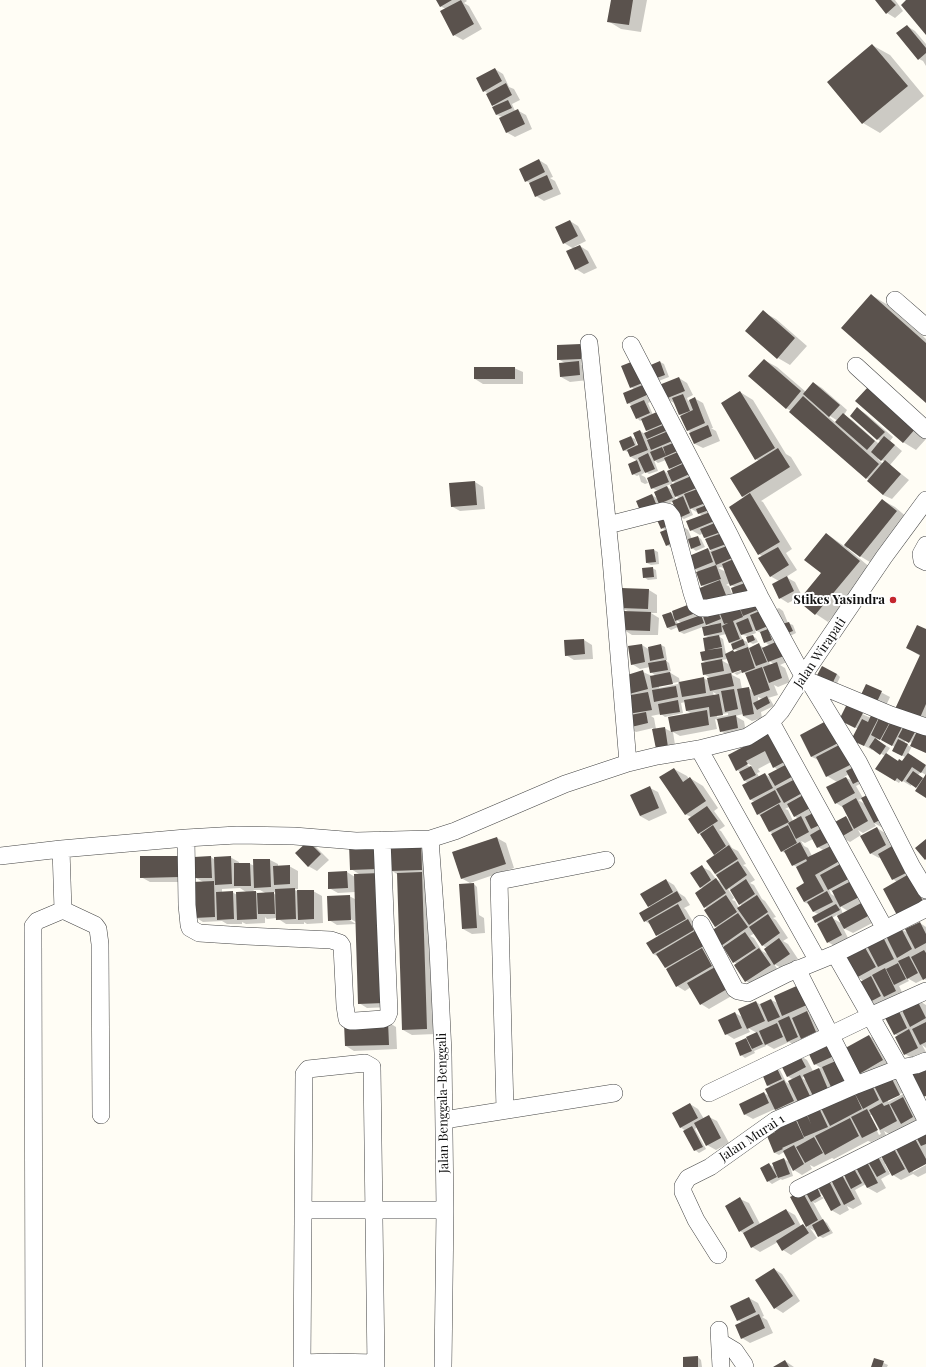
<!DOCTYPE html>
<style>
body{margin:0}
canvas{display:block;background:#fffdf5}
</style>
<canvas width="926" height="1367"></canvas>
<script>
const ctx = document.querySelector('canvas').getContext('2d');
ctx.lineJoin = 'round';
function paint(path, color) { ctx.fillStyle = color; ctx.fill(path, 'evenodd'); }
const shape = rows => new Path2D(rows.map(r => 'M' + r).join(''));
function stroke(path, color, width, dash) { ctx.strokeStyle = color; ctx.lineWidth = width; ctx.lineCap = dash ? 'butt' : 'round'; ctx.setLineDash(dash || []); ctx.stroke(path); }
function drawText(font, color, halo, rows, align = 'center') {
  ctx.font = font + ' "Playfair Display",serif'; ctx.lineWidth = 4; ctx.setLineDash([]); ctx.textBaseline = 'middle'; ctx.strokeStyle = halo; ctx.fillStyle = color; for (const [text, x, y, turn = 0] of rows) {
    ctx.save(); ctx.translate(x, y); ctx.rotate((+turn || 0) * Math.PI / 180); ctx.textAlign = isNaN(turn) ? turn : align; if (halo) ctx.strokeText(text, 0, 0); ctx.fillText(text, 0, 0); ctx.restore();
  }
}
const shadow = shape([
 [437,0,466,0,467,1,464,3,469,6,482,29,463,40,454,35,446,9,440,6],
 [612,0,647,0,641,32,621,29,608,21],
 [876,0,895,0,903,11,895,18,887,13],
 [907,26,915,31,926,44,926,66,923,61,919,59],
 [872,45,890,55,924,96,880,133,863,123,829,82],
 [495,69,503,74,509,87,514,89,520,100,512,104,515,111,517,110,526,115,532,129,515,137,506,132,502,117,497,115,494,108,496,107,493,105,489,94,484,91],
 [539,160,547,165,553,177,550,178,555,181,561,194,544,201,536,196,530,183,526,181],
 [570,221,578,226,586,241,574,247,575,248,580,246,588,251,597,268,584,274,576,269,574,249,564,243],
 [871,295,888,305,926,339,926,402],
 [763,312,776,319,807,346,790,365,778,358],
 [580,345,589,363,581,364,587,367,588,380,570,382,561,377,565,363,558,359],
 [764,360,777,367,806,392,814,383,822,388,847,410,844,415,852,420,879,444,881,442,851,416,858,409,866,414,893,437,890,441,902,451,890,465,909,480,892,499,883,495,869,480,791,411,786,408],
 [830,416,838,421,836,423,829,417],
 [878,458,885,462,883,464,878,459],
 [636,361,657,399,648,403,653,415,659,412,752,585,735,587,731,585,730,583,726,585,729,586,734,599,757,597,772,629,768,630,772,632,791,660,780,665,785,668,790,682,778,687,774,685,778,695,768,698,770,699,774,706,761,712,762,718,752,721,743,716,743,714,735,716,744,721,746,733,729,736,721,731,719,721,715,719,717,729,680,736,673,732,676,751,657,748,653,728,636,732,628,727,629,714,633,696,630,693,643,672,652,676,656,676,651,672,650,667,640,669,632,664,642,645,650,650,661,645,665,647,667,660,665,660,669,663,671,671,669,672,679,678,680,683,703,678,709,681,710,678,704,674,707,663,703,661,710,638,704,635,711,626,708,625,684,634,680,632,678,627,671,630,668,628,671,613,675,615,694,607,697,617,700,616,705,618,705,587,702,585,700,572,694,569,708,550,711,551,707,540,708,540,705,538,703,533,700,535,691,530,703,516,690,508,693,515,684,519,680,517,684,527,688,530,692,539,698,537,701,539,705,547,696,551,692,548,690,543,675,550,667,545,666,531,662,528,652,495,658,499,658,491,652,488,664,471,670,475,672,470,670,468,666,460,658,463,654,460,658,471,649,474,644,471,644,473,641,475,645,477,648,483,645,484,641,482,639,475,637,476,633,474,629,465,638,461,631,457,628,452,623,450,631,437,635,439,637,446,639,446,640,431,645,434,649,432,647,430,642,420,640,421,637,418,633,406,628,403,635,390,631,387],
 [671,480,676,484,673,485],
 [671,484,673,491,666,486],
 [674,495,680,499,676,500],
 [674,501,678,513,663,506],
 [721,567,725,569,726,572,718,568],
 [676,620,682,623,678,624],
 [755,630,761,633,765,642,770,646,764,648,759,645,749,649,747,642,743,640,740,634,747,636,749,642,753,644,758,642,756,638,751,635,756,633],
 [726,634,730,643,732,644,734,649,738,651,735,652,733,651,726,654,723,639,718,636],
 [728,659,730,665,721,660],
 [769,661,774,664,770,665],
 [746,669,734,673,737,675,743,672,747,674,753,691,748,688,742,689,740,679,732,675,732,672,734,673,734,671],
 [678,682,678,684,659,688,659,686],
 [713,692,718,695,714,696],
 [758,697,762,699,758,701],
 [685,702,687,711,692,714,669,718,672,732,664,728,656,729,654,718,651,716,661,714,665,717,683,713,681,703],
 [728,713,728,715,717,717,717,715],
 [660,362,664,364,669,377,656,382],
 [514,368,523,372,523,384,483,384,475,379],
 [679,378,687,383,693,395,687,398,688,401,694,398,703,403,713,428,711,428,716,431,720,441,703,448,695,444,692,433,687,430,683,416,680,415,674,403,666,398],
 [740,392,753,400,786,454,791,457,802,475,761,501,763,502,792,549,786,553,797,570,786,577,795,582,802,596,788,603,780,598,779,581,770,576,763,557,759,554,745,498,743,497,759,461,756,459,722,403],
 [857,401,926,435,926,439,916,450,903,442],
 [475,482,483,487,485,509,460,511,451,506],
 [882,500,895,507,909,519,873,564,860,556,849,547,847,548,872,569,828,622,816,614,799,601,822,573,827,534,844,546],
 [654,550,658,552,659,564,651,565,647,563],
 [652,568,656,570,657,579,648,580,644,577],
 [622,589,649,590,657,595,657,613,651,613,659,618,658,635,632,635,624,630,630,612,621,608],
 [779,608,783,611,788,623,793,625,796,633,790,636,774,610],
 [926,630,926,724,913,718,920,656,908,648],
 [584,640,592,645,593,659,574,660,566,655],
 [837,674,840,677,835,688,827,684],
 [867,685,890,697,884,710],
 [874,713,893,720,917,734,926,732,926,753,912,746,908,754,926,766,926,775,921,772,918,775,924,779,926,776,926,797,918,788,912,784,911,786,901,780,899,783,876,769,885,756,873,749,872,750,861,744,858,729,840,719,862,714,871,718],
 [878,738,895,747,893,751,905,757,902,762,898,761,886,754,890,748,877,740],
 [906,740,912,743,911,747,904,743],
 [828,721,864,782,856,786,863,798,873,793,883,828,874,823,876,826,863,833,858,830,861,835,850,842,841,837,846,817,850,820,844,808,836,803,837,782,827,776,818,760,812,757,801,736],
 [849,774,853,781,844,777],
 [862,799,865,804,858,800],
 [773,732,786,740,801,767,799,768,805,779,803,781,807,783,814,796,810,798,813,800,827,825,820,829,826,832,833,846,835,845,843,850,850,864,847,865,852,868,860,883,863,885,871,900,864,903,872,908,878,920,853,933,843,928,849,940,836,947,828,942,819,924,816,922,813,917,818,914,814,912,810,905,804,902,797,888,806,884,797,867,793,865,787,854,781,851,773,834,774,834,770,832,762,817,758,814,752,803,755,802,751,800,744,785,748,783,745,781,740,772,737,770,730,756],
 [744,761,752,766,751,767,743,763],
 [771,762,774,767,778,770,770,774,771,778,765,774,759,777,757,773,760,772,758,769],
 [789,807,794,816,799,819,793,821,788,810,785,809],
 [813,839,818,847,823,850,812,856,808,848,804,846,801,841,805,843],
 [829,889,833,892,836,897,831,894],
 [840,906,848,911,843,914],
 [837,915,841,923,832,918],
 [674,769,687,776,689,779,690,778,703,786,718,808,714,811,725,826,719,830,721,831,732,848,738,851,746,864,743,865,746,867,755,880,750,883,754,885,762,899,765,901,776,917,773,918,776,920,788,938,783,941,788,944,798,959,783,969,774,964,778,970,754,986,746,981,737,964,734,962,725,947,721,945,718,928,715,926,708,909,705,907,703,888,700,887,702,867,710,871,716,879,723,883,715,874,715,856,701,835,699,833,691,817,685,814],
 [729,888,740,904,743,906,739,908,735,901,732,900,734,898,728,889],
 [755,933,762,945,767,948,768,954,762,951,754,938,750,936],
 [650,788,658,792,667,813,649,821,640,816],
 [877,828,885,833,926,890,926,916,897,882,893,879,881,857,879,858,870,853],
 [497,838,506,843,514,868,470,883,461,878,453,852],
 [421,841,434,848,435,1034,412,1035,403,1030,398,875,391,870],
 [308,842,316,847,329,860,317,871,308,866],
 [377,844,392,1007,367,1008,359,1003,356,924,337,925,329,920,349,896,355,899,355,892,338,893,329,888,347,872,355,877,359,874,351,869],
 [347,917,356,922,356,924,346,918],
 [141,857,188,882,150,882,141,877],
 [211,857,215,860,230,857,239,862,239,864,250,864,255,866,270,860,278,864,278,866,289,866,298,871,298,889,293,889,297,891,313,891,322,896,323,923,307,924,304,922,304,924,286,924,277,918,267,919,265,917,265,923,246,924,242,922,242,924,227,924,222,921,203,922,195,917,205,883,196,878],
 [240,888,246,892,237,895,232,892,222,892,222,889],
 [253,890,260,890,267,894,259,894],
 [271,892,276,892,276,895],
 [666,880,674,885,679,893,685,897,690,905,684,908,686,910,735,994,709,1009,701,1004,691,987,685,991,677,986,668,969,665,967,659,957,653,954,660,937,657,935,651,925,645,921,651,907,649,906],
 [474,884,477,887,479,915,484,918,485,933,472,934,463,929],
 [920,923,926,927,926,980,924,979,916,983,907,978,909,981,899,986,904,996,893,1002,888,998,889,1001,877,1007,869,1003,864,981,857,977,863,945,869,948,882,936,889,940,901,929,908,933],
 [801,986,817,1008,808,1013,816,1017,824,1037,796,1046,789,1042,774,1049,765,1044,766,1046,754,1051,755,1053,745,1058,741,1055,736,1044,757,1033,748,1028,750,1032,734,1039,726,1034,735,1013,744,1018,756,1002,761,1005,771,1000,778,1003],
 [916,999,926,1005,926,1048,922,1045,926,1052,914,1059,905,1054,898,1036,895,1034,897,1008,904,1013],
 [388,1022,396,1027,397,1049,354,1051,346,1046],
 [869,1036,882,1043,896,1068,889,1074,897,1079,904,1092,888,1100,888,1102,905,1093,908,1100,906,1100,911,1103,921,1122,889,1134,884,1131,886,1135,871,1142,868,1141,834,1159,832,1158,814,1167,810,1165,812,1169,802,1175,794,1170,784,1152,779,1155,775,1153,768,1137,778,1135,774,1126,837,1099,842,1102,857,1094,855,1076],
 [869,1115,872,1115,881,1134,879,1135],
 [828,1044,855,1084,784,1114,775,1109,753,1119,744,1114,764,1093,769,1096,771,1087,768,1086,763,1074,776,1068,780,1070,786,1082,791,1085,794,1080,787,1076,799,1055,807,1060,813,1071,821,1068,815,1064],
 [805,1076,807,1081,802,1078],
 [690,1104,698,1109,704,1119,709,1117,717,1121,729,1143,716,1150,707,1145,697,1127,695,1129,706,1149,699,1153,695,1150,686,1131,680,1127],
 [926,1131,926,1163,913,1170,913,1172,926,1165,926,1173,918,1177,913,1174,901,1180,893,1175,886,1163,885,1164,890,1174,881,1179,886,1188,877,1193,868,1188,866,1184,855,1190,862,1204,853,1209,847,1206,849,1210,840,1215,831,1210,824,1198,824,1196,818,1192,817,1194,824,1198,815,1203,813,1202,823,1220,827,1223,833,1233,823,1238,819,1236,815,1231,810,1228,817,1238,791,1255,783,1250,778,1242,760,1252,752,1247,745,1234,740,1231,740,1199,749,1203,760,1224,786,1210,795,1215,801,1226,803,1225,808,1228,792,1198,802,1192,809,1196,806,1191,828,1181,834,1184,842,1176,847,1179,853,1168,860,1172,866,1162,871,1164,877,1156,884,1160,893,1148,898,1151],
 [784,1159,789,1162,793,1176,782,1180,781,1179,772,1184,768,1181,761,1168,769,1164,775,1168],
 [774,1269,782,1274,800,1301,783,1313,775,1308],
 [749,1298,758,1303,764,1316,762,1317,767,1320,773,1333,750,1343,742,1338,743,1323,738,1320],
 [698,1357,701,1360,702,1367,684,1367],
 [875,1359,888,1365,887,1367,872,1367],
 [785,1361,794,1367,775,1367]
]);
const building = shape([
 [436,0,452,0,440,7],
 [461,0,474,24,453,36,440,11],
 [611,0,633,0,629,25,607,22],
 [875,0,891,0,896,5,886,14],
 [906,0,926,0,926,35,901,5],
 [907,25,926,48,926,53,918,60,896,33],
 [872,44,908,86,862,124,827,82],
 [495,68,502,81,483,92,476,78],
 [506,83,512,95,492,106,486,94],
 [508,100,512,108,496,115,492,107],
 [518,109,525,124,506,133,499,118],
 [539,159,545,172,525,182,519,169],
 [547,175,553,189,535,197,529,183],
 [570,220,578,236,563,244,555,227],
 [580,245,589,263,575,270,566,251],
 [871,294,926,343,926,403,841,328],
 [763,310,795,338,777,359,745,331],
 [581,344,581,359,557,360,557,345],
 [764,359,801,391,786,409,748,376],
 [636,360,645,382,630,388,621,366],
 [579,361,580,375,560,377,559,363],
 [660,361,665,375,651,380,646,367],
 [474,367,515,367,515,379,474,379],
 [679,377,685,391,665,399,659,385],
 [813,382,840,405,829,417,803,394],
 [645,384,649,394,627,404,623,393],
 [868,387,916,428,903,443,855,401],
 [740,391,775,448,755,460,721,403],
 [683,394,690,411,679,415,672,398],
 [803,396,879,464,866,479,789,412],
 [695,397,705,423,687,431,680,416,693,410,689,400],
 [644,400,650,413,636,419,630,406],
 [857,407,885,432,877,440,850,416],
 [659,411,665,423,646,431,641,419],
 [843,413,875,441,867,450,835,422],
 [668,423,670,429,647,439,644,433],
 [708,425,712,436,694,444,689,433],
 [673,429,677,439,651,450,647,440],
 [640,430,648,450,630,457,627,450,638,445,633,433],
 [631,436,635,445,623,451,619,441],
 [884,436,895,445,881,461,871,452],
 [678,441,682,449,666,456,663,447],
 [662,447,666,456,654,461,650,452],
 [778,448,790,467,742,497,730,478],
 [685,449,689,460,669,469,664,458],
 [648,453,655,469,645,473,638,458],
 [637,460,641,471,632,475,628,464],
 [885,460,901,474,883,495,867,481],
 [689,461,694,472,672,482,667,471],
 [664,470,669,482,651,489,647,478],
 [696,474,701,486,675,497,670,485],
 [475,481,477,505,451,507,449,483],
 [667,486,673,498,659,504,654,492],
 [703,487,708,502,690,509,684,494],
 [750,493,780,542,758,555,729,507],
 [652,494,659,511,676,522,661,529,654,513,643,518,636,501],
 [683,496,690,513,679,518,672,501],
 [882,499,897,511,860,557,844,545],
 [709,504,712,509,698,514,696,509],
 [713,511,717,520,690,531,686,521],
 [717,522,721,532,704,538,700,529],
 [680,524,685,537,666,546,660,532],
 [725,532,729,543,710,550,705,539],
 [826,533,860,561,815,615,798,601,821,573,804,560],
 [698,536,701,545,691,549,688,539],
 [732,544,737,556,716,565,711,552],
 [778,547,789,565,770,577,758,558],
 [708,548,713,562,693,570,689,556],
 [654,549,656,562,646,563,645,550],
 [736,558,745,580,730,586,722,564],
 [716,565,721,579,701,586,696,572],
 [653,567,654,577,643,578,642,568],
 [787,576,794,591,779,599,772,584],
 [720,580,726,595,713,599,721,619,706,625,699,605,697,589],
 [745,583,748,591,734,597,731,588],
 [621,588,649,589,648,609,620,608],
 [758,596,762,608,743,616,738,603],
 [690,604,693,614,675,621,672,611],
 [738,604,743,617,733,621,740,639,729,643,722,626,728,623,724,624,719,611],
 [762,610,768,626,756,631,750,615],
 [623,611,651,612,650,631,623,630],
 [671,612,676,625,667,628,662,615],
 [701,615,704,623,679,632,676,624],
 [748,618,753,631,741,635,736,623],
 [789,622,793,631,785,634,782,624],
 [721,623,722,632,704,636,702,627],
 [917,625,926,629,926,704,919,720,895,709,920,655,906,648],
 [768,629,772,640,764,643,760,632],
 [719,635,722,647,707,650,722,648,723,657,702,661,700,652,705,651,703,638],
 [753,635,755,640,748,643,746,637],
 [584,639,585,654,565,656,564,640],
 [743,639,745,645,733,650,731,644],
 [778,641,784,656,768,662,762,648],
 [759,643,767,662,756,666,749,648],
 [642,644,645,662,631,665,628,646],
 [661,644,664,658,650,661,648,647],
 [748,647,755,668,742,673,741,670,732,673,725,654,733,650,734,652],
 [722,659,724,671,703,675,701,663],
 [666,660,668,670,650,673,648,663],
 [777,662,782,678,769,683,763,667],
 [822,666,837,674,831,686,816,677],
 [762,667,770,690,754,696,745,673],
 [643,670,648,689,629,694,624,676],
 [670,672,673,684,652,688,650,676],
 [731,673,734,686,710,691,707,678],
 [704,677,706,693,682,697,679,682],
 [866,684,882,691,875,706,859,699],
 [676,686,678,697,654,702,652,690],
 [749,687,754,714,743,716,737,689],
 [734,689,738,709,725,712,721,691],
 [648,692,652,710,628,714,625,696],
 [719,694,723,715,710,717,709,707,686,711,684,700],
 [767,696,770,703,757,710,753,703],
 [678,700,680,712,660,715,658,704],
 [847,704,863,713,855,728,839,720],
 [707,710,709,725,671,732,668,717],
 [873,711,880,715,864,746,851,740,862,719,868,722],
 [646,712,648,723,627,728,625,716],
 [881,714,891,720,880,740,871,735],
 [736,715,738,728,720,732,717,719],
 [892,719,903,725,892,746,881,740],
 [828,720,840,742,811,757,800,735],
 [904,726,915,732,909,743,898,737],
 [665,727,668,747,656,749,652,729],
 [919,727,926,731,926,753,910,746],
 [773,731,788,760,773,768,765,751,746,761,748,764,736,771,728,755],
 [875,738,886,746,880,755,869,747],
 [898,739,908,744,902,756,892,751],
 [841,744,852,764,826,777,816,757],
 [886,753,898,761,899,759,902,761,908,753,926,765,921,773,912,767,902,782,897,778,895,781,875,769],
 [791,762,797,774,775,786,768,774],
 [751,766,756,775,744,781,739,772],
 [854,767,861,780,853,784,846,771],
 [674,768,683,782,690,777,706,801,685,815,659,777],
 [913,771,923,778,916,788,906,781],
 [765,773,773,788,750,800,742,785],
 [926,774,926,798,915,791],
 [799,777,806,791,784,803,776,789],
 [846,777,855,793,835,804,826,787],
 [650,786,659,808,640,816,630,795],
 [775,790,781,802,757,815,751,803],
 [873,792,886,817,874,823,861,798],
 [805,794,812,807,794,817,787,804],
 [856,798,868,821,854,829,842,806],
 [779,804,789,822,769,832,760,815],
 [707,806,718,821,698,834,688,819],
 [817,811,824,823,811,829,805,817],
 [801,816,809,832,796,839,788,823],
 [846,816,853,830,841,837,833,823],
 [713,825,726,846,714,855,700,834],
 [788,825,797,843,781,852,771,834],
 [877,827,886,845,870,854,860,836],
 [822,828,829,842,817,848,810,835],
 [497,837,506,864,461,879,452,852],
 [926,839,926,859,925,860,915,848],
 [421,840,422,870,390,871,389,841],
 [308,841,321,854,308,867,295,853],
 [800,842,808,857,835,844,843,859,815,875,824,891,804,902,796,888,804,883,796,867,807,861,806,859,792,866,784,851],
 [377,843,378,869,350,870,349,844],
 [729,845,738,859,715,874,706,861],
 [894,845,908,872,892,880,878,854],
 [140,856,180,856,180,877,140,878],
 [211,856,212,878,195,878,194,857],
 [231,856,232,884,215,885,214,857],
 [253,859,270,859,271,887,254,888],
 [738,861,747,875,726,890,716,875],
 [844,862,852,877,828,890,820,875],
 [234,863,250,863,251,886,234,886],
 [290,865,290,884,274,885,273,866],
 [702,865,711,880,700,888,690,873],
 [347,871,348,888,328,889,328,872],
 [422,872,427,1029,402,1030,397,873],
 [380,873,384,1003,358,1004,354,874],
 [909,874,924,903,898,917,883,889],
 [716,878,726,893,704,908,695,893],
 [666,879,673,892,648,907,640,894],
 [746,879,755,894,739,905,730,890],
 [855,879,863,895,840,907,832,891],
 [214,881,215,917,194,918,192,882],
 [474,883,477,928,462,929,459,884],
 [295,888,296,919,276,920,275,889],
 [297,890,314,890,314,919,298,920],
 [233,891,234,919,217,920,216,892],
 [256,891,257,919,237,920,236,892],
 [677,891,682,900,644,922,639,913],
 [827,891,833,902,813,912,807,902],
 [274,892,275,914,258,914,257,893],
 [350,895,351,920,328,921,327,896],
 [726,895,737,912,715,927,704,910],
 [757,895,768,912,749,925,737,908],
 [863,902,870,915,844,929,837,916],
 [678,904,686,919,656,936,648,921],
 [836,904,840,910,815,923,812,917],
 [738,913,748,927,721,946,711,931],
 [768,914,780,933,762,946,749,927],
 [832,916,842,935,827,943,817,924],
 [688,919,694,930,653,954,646,943],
 [920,922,926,934,926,943,915,949,905,929],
 [901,928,912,949,897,958,886,936],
 [698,929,707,944,665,968,656,954],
 [745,932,756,948,733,963,723,947],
 [882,935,894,959,878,967,866,944],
 [779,938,790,954,774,965,764,949],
 [863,944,876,967,856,978,844,954],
 [702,948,712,966,676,987,666,969],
 [759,948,771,965,745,982,734,965],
 [924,950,926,953,926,978,923,980,911,957],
 [909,956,918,973,907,979,898,961],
 [898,963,906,979,894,985,886,969],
 [715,967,727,989,700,1005,687,983],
 [885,968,896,991,884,997,872,975],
 [871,976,881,996,868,1003,858,983],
 [801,984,809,1004,782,1016,774,996],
 [916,998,926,1018,910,1027,900,1006],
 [771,999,780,1017,768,1022,760,1004],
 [756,1001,765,1021,747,1029,738,1009],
 [897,1007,907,1028,894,1035,883,1014],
 [807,1011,816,1032,801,1039,792,1018],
 [735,1012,742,1028,725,1035,718,1020],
 [789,1016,798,1037,787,1042,778,1021],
 [388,1021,389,1045,345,1046,344,1023],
 [926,1022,926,1042,920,1045,912,1029],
 [777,1023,783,1037,765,1045,759,1031],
 [909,1029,918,1048,904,1055,895,1037],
 [757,1032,763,1044,752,1049,746,1037],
 [869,1035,883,1060,854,1077,840,1051],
 [746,1038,752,1051,740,1056,735,1043],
 [828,1043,834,1056,814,1065,808,1052],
 [799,1054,806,1067,787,1077,780,1063],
 [838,1060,848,1079,831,1087,822,1067],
 [776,1066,782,1079,767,1086,762,1074],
 [926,1066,926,1096,923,1097,910,1074],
 [819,1068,828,1089,813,1096,803,1075],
 [889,1073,900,1095,883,1103,872,1082],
 [800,1075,810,1096,798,1102,788,1081],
 [784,1080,794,1101,775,1110,765,1089],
 [870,1081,879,1100,863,1109,853,1090],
 [764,1092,769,1103,744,1115,739,1104],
 [855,1094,862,1109,830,1126,820,1106,837,1098,839,1102],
 [903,1097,913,1117,901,1124,890,1104],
 [690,1103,698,1118,680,1128,672,1113],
 [882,1103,884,1106,889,1104,897,1121,880,1130,869,1110],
 [818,1106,828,1127,804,1137,795,1116,805,1111,811,1124,806,1112],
 [867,1109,878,1130,862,1138,851,1117],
 [709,1115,721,1138,706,1146,694,1123],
 [794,1116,804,1138,782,1148,783,1149,774,1153,767,1136,775,1132,772,1126],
 [850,1118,859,1136,825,1155,815,1136],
 [692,1126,703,1147,694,1151,683,1131],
 [926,1130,926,1144,921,1146,915,1135],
 [913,1135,926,1159,926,1164,909,1173,894,1145],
 [814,1137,823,1153,805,1163,796,1147],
 [794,1145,804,1164,793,1171,783,1151],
 [893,1147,905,1169,892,1176,880,1154],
 [877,1155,886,1172,877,1177,867,1160],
 [784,1158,790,1174,778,1178,772,1163],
 [866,1160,878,1183,867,1188,855,1166],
 [769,1163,777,1177,767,1182,760,1168],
 [853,1167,862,1183,851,1189,843,1173],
 [842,1175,855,1199,844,1205,831,1180],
 [828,1179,841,1205,831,1211,817,1185],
 [816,1185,821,1196,811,1202,805,1191],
 [802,1191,818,1220,806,1227,790,1197],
 [740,1197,754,1223,739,1232,725,1206],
 [786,1209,795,1224,751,1248,743,1233],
 [823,1219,830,1231,818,1237,812,1225],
 [803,1224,809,1233,782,1251,776,1241],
 [774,1268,793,1296,774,1309,755,1280],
 [749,1297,756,1312,737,1321,730,1306],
 [759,1314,765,1328,741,1339,735,1325],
 [698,1356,698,1367,683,1367,683,1357],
 [874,1358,884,1361,882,1367,871,1367],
 [785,1360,789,1367,773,1367]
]);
const minor = shape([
 [895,300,926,327],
 [589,343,611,559,628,763],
 [631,345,730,536,760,597,803,676,809,681,891,715,926,727],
 [856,366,926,430],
 [608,525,663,511,668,512,672,517,692,593,696,605,701,608,707,608,760,597],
 [926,545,921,554,922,560,926,562],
 [809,681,859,763,912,867,926,890],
 [771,722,885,929],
 [699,749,818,961,835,954],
 [186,838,187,905,189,925,190,928,199,933,246,936,331,940,340,943,342,946,345,1006,347,1019,350,1021,355,1021,383,1019,387,1017,389,1012,382,840],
 [430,839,438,949,443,1053,445,1210,443,1367],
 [0,856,61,849,186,838,237,835,294,836,356,841,430,839,455,831,565,784,628,763,657,756,699,749,747,737,771,722,781,711,809,667,884,557,926,500],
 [926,908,923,910,835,954,900,1068,926,1120],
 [63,910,95,925,98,929,100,944,101,1115],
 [701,924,735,989,738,991,748,993,786,974,818,961],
 [797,969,856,1085],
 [709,1093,870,1016,926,991],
 [505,1110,499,881,606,860],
 [444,1120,614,1093],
 [798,1189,926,1125],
 [303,1210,445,1210],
 [718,1255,696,1220,683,1192,683,1186,688,1178,710,1167,776,1120,856,1085,900,1068,916,1065,926,1061],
 [719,1330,721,1367],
 [720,1342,735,1351,744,1364,745,1367],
 [302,1363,332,1362,376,1363],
 [34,1367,33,932,33,926,37,921,63,910,61,849],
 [302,1367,304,1074,308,1069,365,1063,372,1067,376,1367]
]);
const markers = [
 [893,600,4,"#c4262e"]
];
const poiNames = [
 ["Stikes Yasindra",885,600]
];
const streetNames = [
 ["Jalan Wirapati",820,653,-56],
 ["Jalan Benggala-Benggali",443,1103,-91],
 ["Jalan Murai 1",752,1138,-33]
];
paint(shadow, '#0003');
paint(building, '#5a524d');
stroke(minor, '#444', 18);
stroke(minor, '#fff', 17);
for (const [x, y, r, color] of markers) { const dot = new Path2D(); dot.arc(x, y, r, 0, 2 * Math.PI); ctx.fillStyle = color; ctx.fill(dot); stroke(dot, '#fff', 1.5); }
drawText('bold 13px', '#111', '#fff', poiNames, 'right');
drawText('13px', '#111', '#fff', streetNames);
</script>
